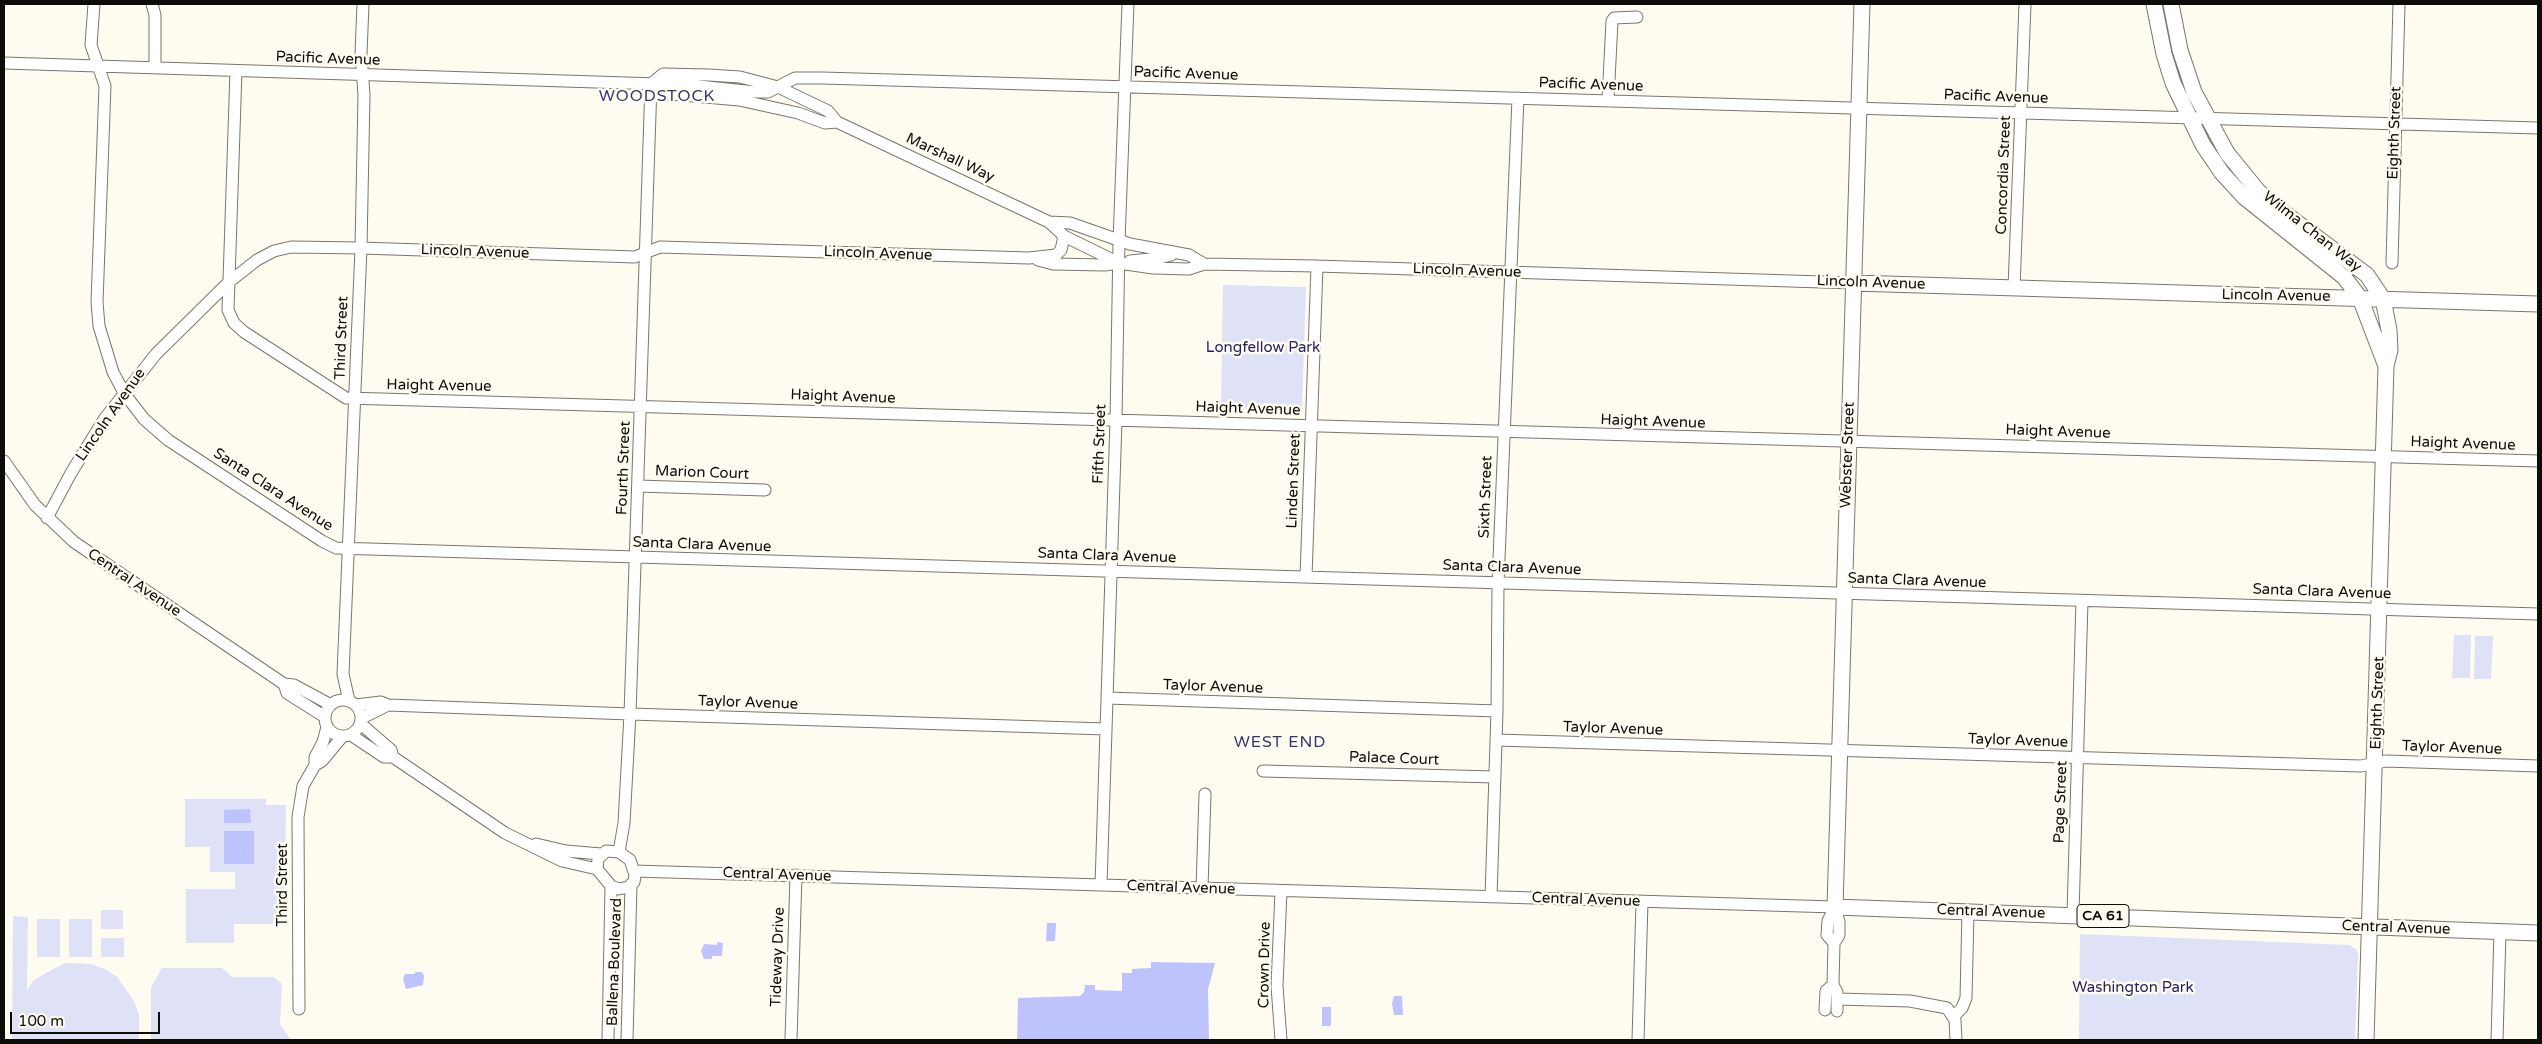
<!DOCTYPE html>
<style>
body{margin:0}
#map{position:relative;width:2542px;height:1044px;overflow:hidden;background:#fefcf0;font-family:"Varela Round",sans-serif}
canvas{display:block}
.frame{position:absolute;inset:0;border:5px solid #0d0c08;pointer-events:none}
.scale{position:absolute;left:10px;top:1012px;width:150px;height:22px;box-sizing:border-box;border:2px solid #0d0c08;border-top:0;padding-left:6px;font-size:15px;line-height:18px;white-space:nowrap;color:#0d0c08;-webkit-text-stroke:4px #fefcf0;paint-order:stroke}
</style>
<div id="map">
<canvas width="2542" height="1044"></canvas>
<div class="frame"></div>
<div class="scale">100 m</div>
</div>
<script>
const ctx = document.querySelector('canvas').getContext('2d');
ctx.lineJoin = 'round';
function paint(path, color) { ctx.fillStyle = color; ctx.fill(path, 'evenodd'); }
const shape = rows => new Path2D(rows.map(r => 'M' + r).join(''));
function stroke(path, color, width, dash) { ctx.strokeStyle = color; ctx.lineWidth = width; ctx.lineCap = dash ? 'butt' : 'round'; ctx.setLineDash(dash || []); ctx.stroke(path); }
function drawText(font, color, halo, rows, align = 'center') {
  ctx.font = font + ' "Varela Round",sans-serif'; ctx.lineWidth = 5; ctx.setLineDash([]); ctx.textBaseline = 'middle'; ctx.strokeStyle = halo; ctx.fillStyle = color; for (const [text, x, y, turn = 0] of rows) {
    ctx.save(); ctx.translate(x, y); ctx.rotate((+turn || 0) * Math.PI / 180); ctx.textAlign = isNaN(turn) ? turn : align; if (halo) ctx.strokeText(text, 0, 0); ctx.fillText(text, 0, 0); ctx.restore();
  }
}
const green = shape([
 [1223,285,1306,287,1302,410,1221,408],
 [2454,635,2471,635,2470,678,2452,678],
 [2475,636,2493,636,2491,679,2474,679],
 [185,799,266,799,266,805,286,805,284,924,234,924,234,943,186,943,186,889,235,889,235,872,210,872,210,847,185,847],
 [101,910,123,910,123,929,101,929],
 [13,916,28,917,27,990,33,981,44,974,65,963,91,964,105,969,117,977,134,1001,139,1015,139,1040,12,1040],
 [37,919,60,919,60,957,37,957],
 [69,919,92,919,92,957,69,957],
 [2080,934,2349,945,2356,949,2358,954,2355,1040,2079,1040],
 [101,938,124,938,124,957,101,957],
 [162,968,222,968,232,977,274,977,282,984,280,1024,291,1040,151,1040,151,988]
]);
const water = shape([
 [250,809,251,823,224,823,224,810],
 [224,831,254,831,254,864,224,864],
 [1047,923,1056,923,1055,941,1046,941],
 [717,942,723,943,722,956,712,956,712,959,704,959,701,951,704,944,717,945],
 [1151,962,1215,963,1208,989,1209,1040,1017,1040,1018,998,1080,996,1084,992,1085,985,1095,985,1095,990,1122,991,1122,973,1132,973,1132,969,1151,968],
 [415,972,422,972,424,976,423,985,406,989,403,979,405,974,415,974],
 [1394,996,1402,996,1403,1015,1394,1015,1392,1004],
 [1322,1007,1331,1007,1331,1026,1322,1026]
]);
const minor = shape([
 [94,4,91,45,105,86,97,302,99,326,113,372,124,393,144,419,168,440,322,541,336,548,2538,614],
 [152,4,155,15,155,67],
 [4,63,689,85,755,92,768,92,795,78,822,78,2538,128],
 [236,71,228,310,234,323,244,332,346,398,2538,461],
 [651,84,663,74,709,75,740,77,778,87,828,111,837,122,1049,222,1064,236,1119,263],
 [651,84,660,93,739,100,798,113,825,123,837,122],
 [1608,100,1612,21,1614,18,1637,17],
 [1049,222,1070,223,1130,244,1189,255,1204,264],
 [1038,260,1053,264,1105,265,1119,263,1153,268,1189,269,1204,264,1317,266,1854,283],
 [1130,261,1160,258,1171,255],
 [2392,263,2399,4],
 [2014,288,2025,4],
 [4,461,35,505,74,542,284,684,294,685,331,705],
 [638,486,765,490],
 [47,518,71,473,105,418,156,354,229,282,257,260,274,251,291,247,361,248,635,257,660,247,1029,258,1056,255,1061,250,1064,236],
 [1306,577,1317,266],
 [284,684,287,693,325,717],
 [1107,698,1497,711],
 '325 718a18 18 0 1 1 36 0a18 18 0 1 1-36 0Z',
 [349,701,343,674,361,248,364,95,361,54,363,4],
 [356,705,381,702,388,705,630,714,1106,729],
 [362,718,388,705],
 [361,724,391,750,393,757],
 [351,735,384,757,393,757,505,833,562,861,597,869],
 [1496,740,2361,766,2386,761,2538,766],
 [315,765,322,761,342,737],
 [1263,771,1495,777],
 [536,844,566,851,601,854],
 [606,851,619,852,630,860,635,875,634,882,628,887,619,889,611,886,597,869,598,859,606,851],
 [619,852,624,823,630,714,651,84],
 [634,871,1835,907],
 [1101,885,1116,420,1119,241,1128,4],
 [1202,888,1205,794],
 [1491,897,1497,711,1498,583,1518,98],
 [1835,907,1839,922,1839,935,1834,943,1833,985,1837,992,1837,1011],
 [2073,914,2082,601],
 [1834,943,1827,935,1828,921,1835,907],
 [1837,999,1910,1001,1947,1008,1955,1020,1956,1040],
 [299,1009,298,817,303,786,315,765,315,757,323,742,327,727],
 [1825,1010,1826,991,1833,985],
 [1954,1016,1962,1008,1966,998,1968,911],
 [608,1040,611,886],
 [627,1040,631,884],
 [791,1040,796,875],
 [1281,1040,1277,986,1281,891],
 [1638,1040,1642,902],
 [2497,1040,2500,932]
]);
const major = shape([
 [1862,4,1835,907,2538,933],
 [2154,4,2164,54,2173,83,2203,145,2222,173,2244,197,2344,277,2360,298,2386,366],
 [2171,4,2180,50,2194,92,2227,153,2258,191,2275,206,2367,275,2383,299,2389,330,2390,350,2386,366,2366,1040],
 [1854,283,2538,304]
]);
const shields = [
 [2103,916,52]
];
const shieldNames = [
 ["CA 61",2103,916]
];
const streetNames = [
 ["Pacific Avenue",328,59,2],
 ["Pacific Avenue",1186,74,2],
 ["Pacific Avenue",1591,85,2],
 ["Pacific Avenue",1996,97,2],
 ["Eighth Street",2395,133,-88],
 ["Marshall Way",950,158,25],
 ["Concordia Street",2004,175,-88],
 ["Wilma Chan Way",2312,232,38],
 ["Lincoln Avenue",475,252,2],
 ["Lincoln Avenue",878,254,2],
 ["Lincoln Avenue",1467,271,2],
 ["Lincoln Avenue",1871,283,2],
 ["Lincoln Avenue",2276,296,1],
 ["Third Street",342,338,-88],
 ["Haight Avenue",439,386,1],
 ["Haight Avenue",843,397,2],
 ["Haight Avenue",1248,409,2],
 ["Lincoln Avenue",111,415,-55],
 ["Haight Avenue",1653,422,2],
 ["Haight Avenue",2058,432,2],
 ["Fifth Street",1100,444,-88],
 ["Haight Avenue",2463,444,2],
 ["Webster Street",1848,455,-88],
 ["Fourth Street",624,468,-88],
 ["Marion Court",702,473,2],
 ["Linden Street",1294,481,-88],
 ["Santa Clara Avenue",273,490,33],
 ["Sixth Street",1486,497,-88],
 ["Santa Clara Avenue",702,545,2],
 ["Santa Clara Avenue",1107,556,2],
 ["Santa Clara Avenue",1512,568,2],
 ["Santa Clara Avenue",1917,581,2],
 ["Central Avenue",134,583,34],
 ["Santa Clara Avenue",2322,592,2],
 ["Taylor Avenue",1213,687,2],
 ["Taylor Avenue",748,703,2],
 ["Eighth Street",2378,703,-88],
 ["Taylor Avenue",1613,729,2],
 ["Taylor Avenue",2018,741,2],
 ["Taylor Avenue",2452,748,2],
 ["Palace Court",1394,759,2],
 ["Page Street",2061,802,-88],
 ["Central Avenue",777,875,2],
 ["Third Street",283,885,-90],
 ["Central Avenue",1181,888,2],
 ["Central Avenue",1586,900,2],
 ["Central Avenue",1991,912,2],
 ["Central Avenue",2396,928,2],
 ["Tideway Drive",778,957,-88],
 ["Ballena Boulevard",615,962,-88],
 ["Crown Drive",1265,965,-89]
];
const parkNames = [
 ["Longfellow Park",1263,348],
 ["Washington Park",2133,988]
];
const neighbourhoodNames = [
 ["WOODSTOCK",657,97],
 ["WEST END",1280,743]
];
paint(green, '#dfe1f7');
paint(water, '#bec3fe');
stroke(minor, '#79776c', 13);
stroke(major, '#79776c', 17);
stroke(minor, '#fff', 11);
stroke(major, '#fff', 15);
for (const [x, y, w] of shields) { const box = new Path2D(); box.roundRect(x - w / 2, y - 11.5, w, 23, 4); ctx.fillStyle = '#fefcf0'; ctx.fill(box); stroke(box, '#0d0c08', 1); }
drawText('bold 14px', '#0d0c08', null, shieldNames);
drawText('15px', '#0d0c08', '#fefcf0', streetNames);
drawText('15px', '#272164', '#fefcf0', parkNames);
ctx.letterSpacing = '1px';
drawText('16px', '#34336f', '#fefcf0', neighbourhoodNames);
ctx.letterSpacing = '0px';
</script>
